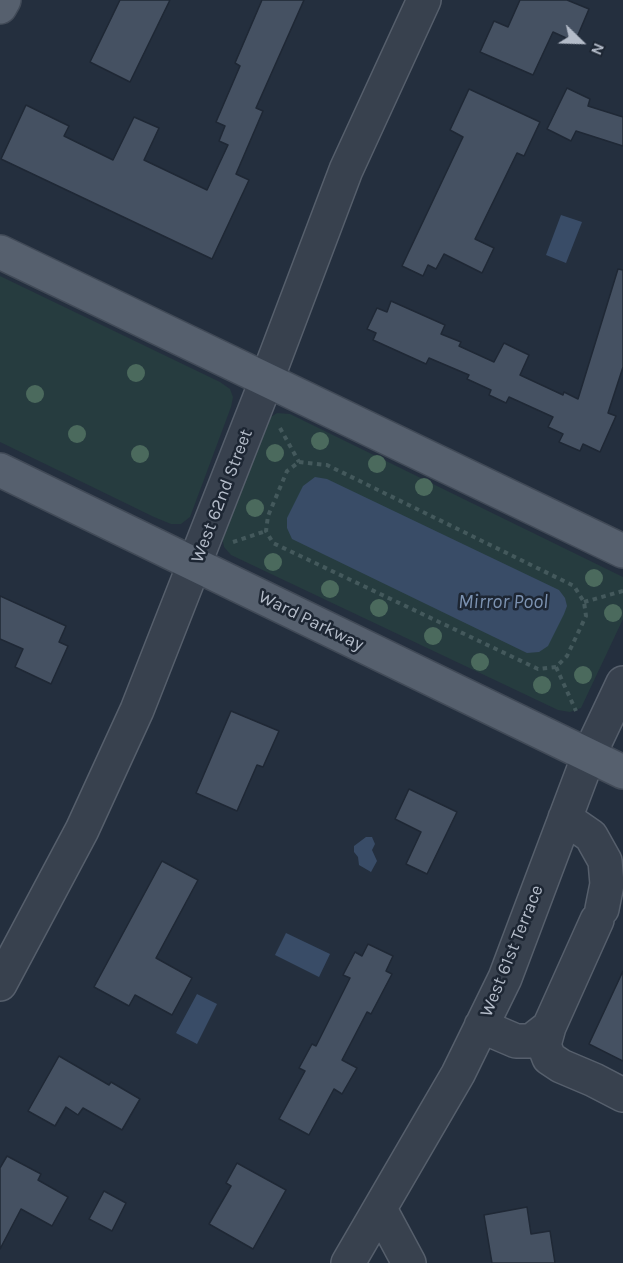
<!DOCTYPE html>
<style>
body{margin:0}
#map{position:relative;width:623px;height:1263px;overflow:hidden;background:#242f3e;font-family:Karla,sans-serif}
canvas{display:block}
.north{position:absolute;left:551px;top:12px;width:60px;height:60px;-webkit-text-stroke:4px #1d2633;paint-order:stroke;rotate:113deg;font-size:16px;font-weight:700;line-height:24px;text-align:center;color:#b4bcc9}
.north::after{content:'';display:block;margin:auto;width:21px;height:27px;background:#b4bcc9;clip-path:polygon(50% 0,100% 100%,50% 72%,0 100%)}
</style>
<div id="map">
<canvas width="623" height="1263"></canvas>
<div class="north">N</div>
</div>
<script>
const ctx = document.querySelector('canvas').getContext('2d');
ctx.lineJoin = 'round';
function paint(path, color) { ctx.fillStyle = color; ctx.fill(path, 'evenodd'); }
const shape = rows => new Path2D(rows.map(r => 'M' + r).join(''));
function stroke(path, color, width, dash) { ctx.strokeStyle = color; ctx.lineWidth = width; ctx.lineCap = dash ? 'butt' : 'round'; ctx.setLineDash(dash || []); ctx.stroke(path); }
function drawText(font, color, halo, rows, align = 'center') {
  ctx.font = font + ' Karla,sans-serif'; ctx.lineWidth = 5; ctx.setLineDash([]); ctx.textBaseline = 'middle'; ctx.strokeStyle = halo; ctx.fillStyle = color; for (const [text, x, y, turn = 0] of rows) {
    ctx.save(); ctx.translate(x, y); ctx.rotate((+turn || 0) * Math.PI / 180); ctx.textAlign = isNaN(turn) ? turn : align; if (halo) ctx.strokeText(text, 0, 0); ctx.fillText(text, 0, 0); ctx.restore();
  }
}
const green = shape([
 [0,276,220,382,230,389,233,397,231,407,190,517,181,524,171,524,154,517,0,442],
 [277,413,290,414,623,577,623,619,581,708,570,712,558,710,231,555,224,547,222,536,268,419]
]);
const water = shape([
 [561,215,582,222,566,263,546,255],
 [315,477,327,479,559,590,565,598,567,606,564,614,548,646,539,652,527,653,292,539,287,528,287,518,303,486],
 [366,837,372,837,375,844,372,850,377,861,371,872,359,865,358,857,354,852,354,846],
 [286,933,330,954,319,977,275,955],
 [197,994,217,1004,197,1044,176,1033]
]);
const building = shape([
 [120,0,170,0,130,82,90,62,120,0],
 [262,0,304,0,256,108,263,111,236,174,249,180,212,259,1,159,26,105,69,126,64,136,113,160,134,117,159,128,144,160,207,190,228,145,219,141,225,126,216,122,240,66,235,63,262,0],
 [520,0,567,0,589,9,575,42,553,32,533,75,480,52,494,21,508,27,520,0],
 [567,88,590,99,588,106,623,117,623,146,576,131,571,141,547,129,567,88],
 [469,89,540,122,524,156,517,153,475,239,494,248,482,273,444,254,436,269,428,265,423,276,402,266,463,137,450,130,469,89],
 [618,269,623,270,623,367,608,413,616,416,600,452,583,444,580,451,559,442,563,434,548,427,553,417,509,397,506,403,489,395,491,390,467,379,469,375,429,358,426,364,373,340,376,333,367,329,377,308,387,312,391,301,445,325,441,334,461,342,459,346,494,362,504,343,529,355,520,375,563,395,564,392,578,399,618,269],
 [0,596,66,626,59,642,68,646,51,684,15,667,23,649,0,639,0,596],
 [231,711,279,731,263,767,257,765,237,811,196,793,231,711],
 [409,789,457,812,427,874,406,864,421,832,395,819,409,789],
 [162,861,198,880,156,958,192,978,172,1015,135,995,129,1006,94,987,162,861],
 [368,944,393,956,386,971,392,974,371,1014,367,1012,342,1060,357,1068,342,1094,334,1089,309,1135,279,1119,305,1071,299,1068,312,1044,316,1046,350,978,343,975,355,952,362,956,368,944],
 [623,971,623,1061,589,1044,623,971],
 [59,1056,109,1085,111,1082,140,1099,122,1130,83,1108,78,1115,66,1107,55,1126,28,1111,59,1056],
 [7,1156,41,1174,38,1180,68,1197,52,1226,21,1209,0,1249,0,1168,7,1156],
 [237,1163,286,1190,253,1249,209,1224,231,1186,226,1183,237,1163],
 [104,1191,126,1203,112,1231,89,1219,104,1191],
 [527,1207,531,1234,550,1231,555,1263,492,1263,484,1215,527,1207]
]);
const path = shape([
 [280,428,299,462],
 [299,462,327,465,574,586,584,602,586,616,567,656,556,667,538,669,273,543,266,531,268,516,287,471,299,462],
 [233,542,266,531],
 [584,602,623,591],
 [556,667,576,711]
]);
const minor = shape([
 [565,818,591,836,605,861,607,884,602,909],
 [0,984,82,830,137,710,267,379,346,170,424,0],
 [481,1026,516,1041,531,1041,549,1027,597,920],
 [549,1027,544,1045,549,1058,561,1066,594,1080,623,1095],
 [380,1209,409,1263],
 [348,1263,458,1074,505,978,589,755,623,683]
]);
const major = shape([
 [0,7,4,0],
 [0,252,623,551],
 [0,470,623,772]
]);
const trees = [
 [136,373],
 [35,394],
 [77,434],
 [320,441],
 [275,453],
 [140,454],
 [377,464],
 [424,487],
 [255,508],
 [273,562],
 [594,578],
 [330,589],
 [379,608],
 [613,613],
 [433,636],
 [480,662],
 [583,675],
 [542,685]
];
const streetNames = [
 ["West 62nd Street",222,496,-69],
 ["Ward Parkway",311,621,26],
 ["West 61st Terrace",512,951,-68]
];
const waterNames = [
 ["Mirror Pool",503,602]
];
paint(green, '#263c3f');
paint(water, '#394c67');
paint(building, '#455162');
stroke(building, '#1f2835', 1.5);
stroke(minor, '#565f6c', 36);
stroke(major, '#414a57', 36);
stroke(path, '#44595c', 4, [4.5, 4.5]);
stroke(minor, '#38414e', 33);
stroke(major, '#56606e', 33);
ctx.fillStyle = '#4b6a5d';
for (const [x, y] of trees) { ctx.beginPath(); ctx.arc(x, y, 9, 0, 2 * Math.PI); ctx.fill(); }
drawText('18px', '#b4bcc9', '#1d2633', streetNames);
drawText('italic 20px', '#7c92b1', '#1d2633', waterNames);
</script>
